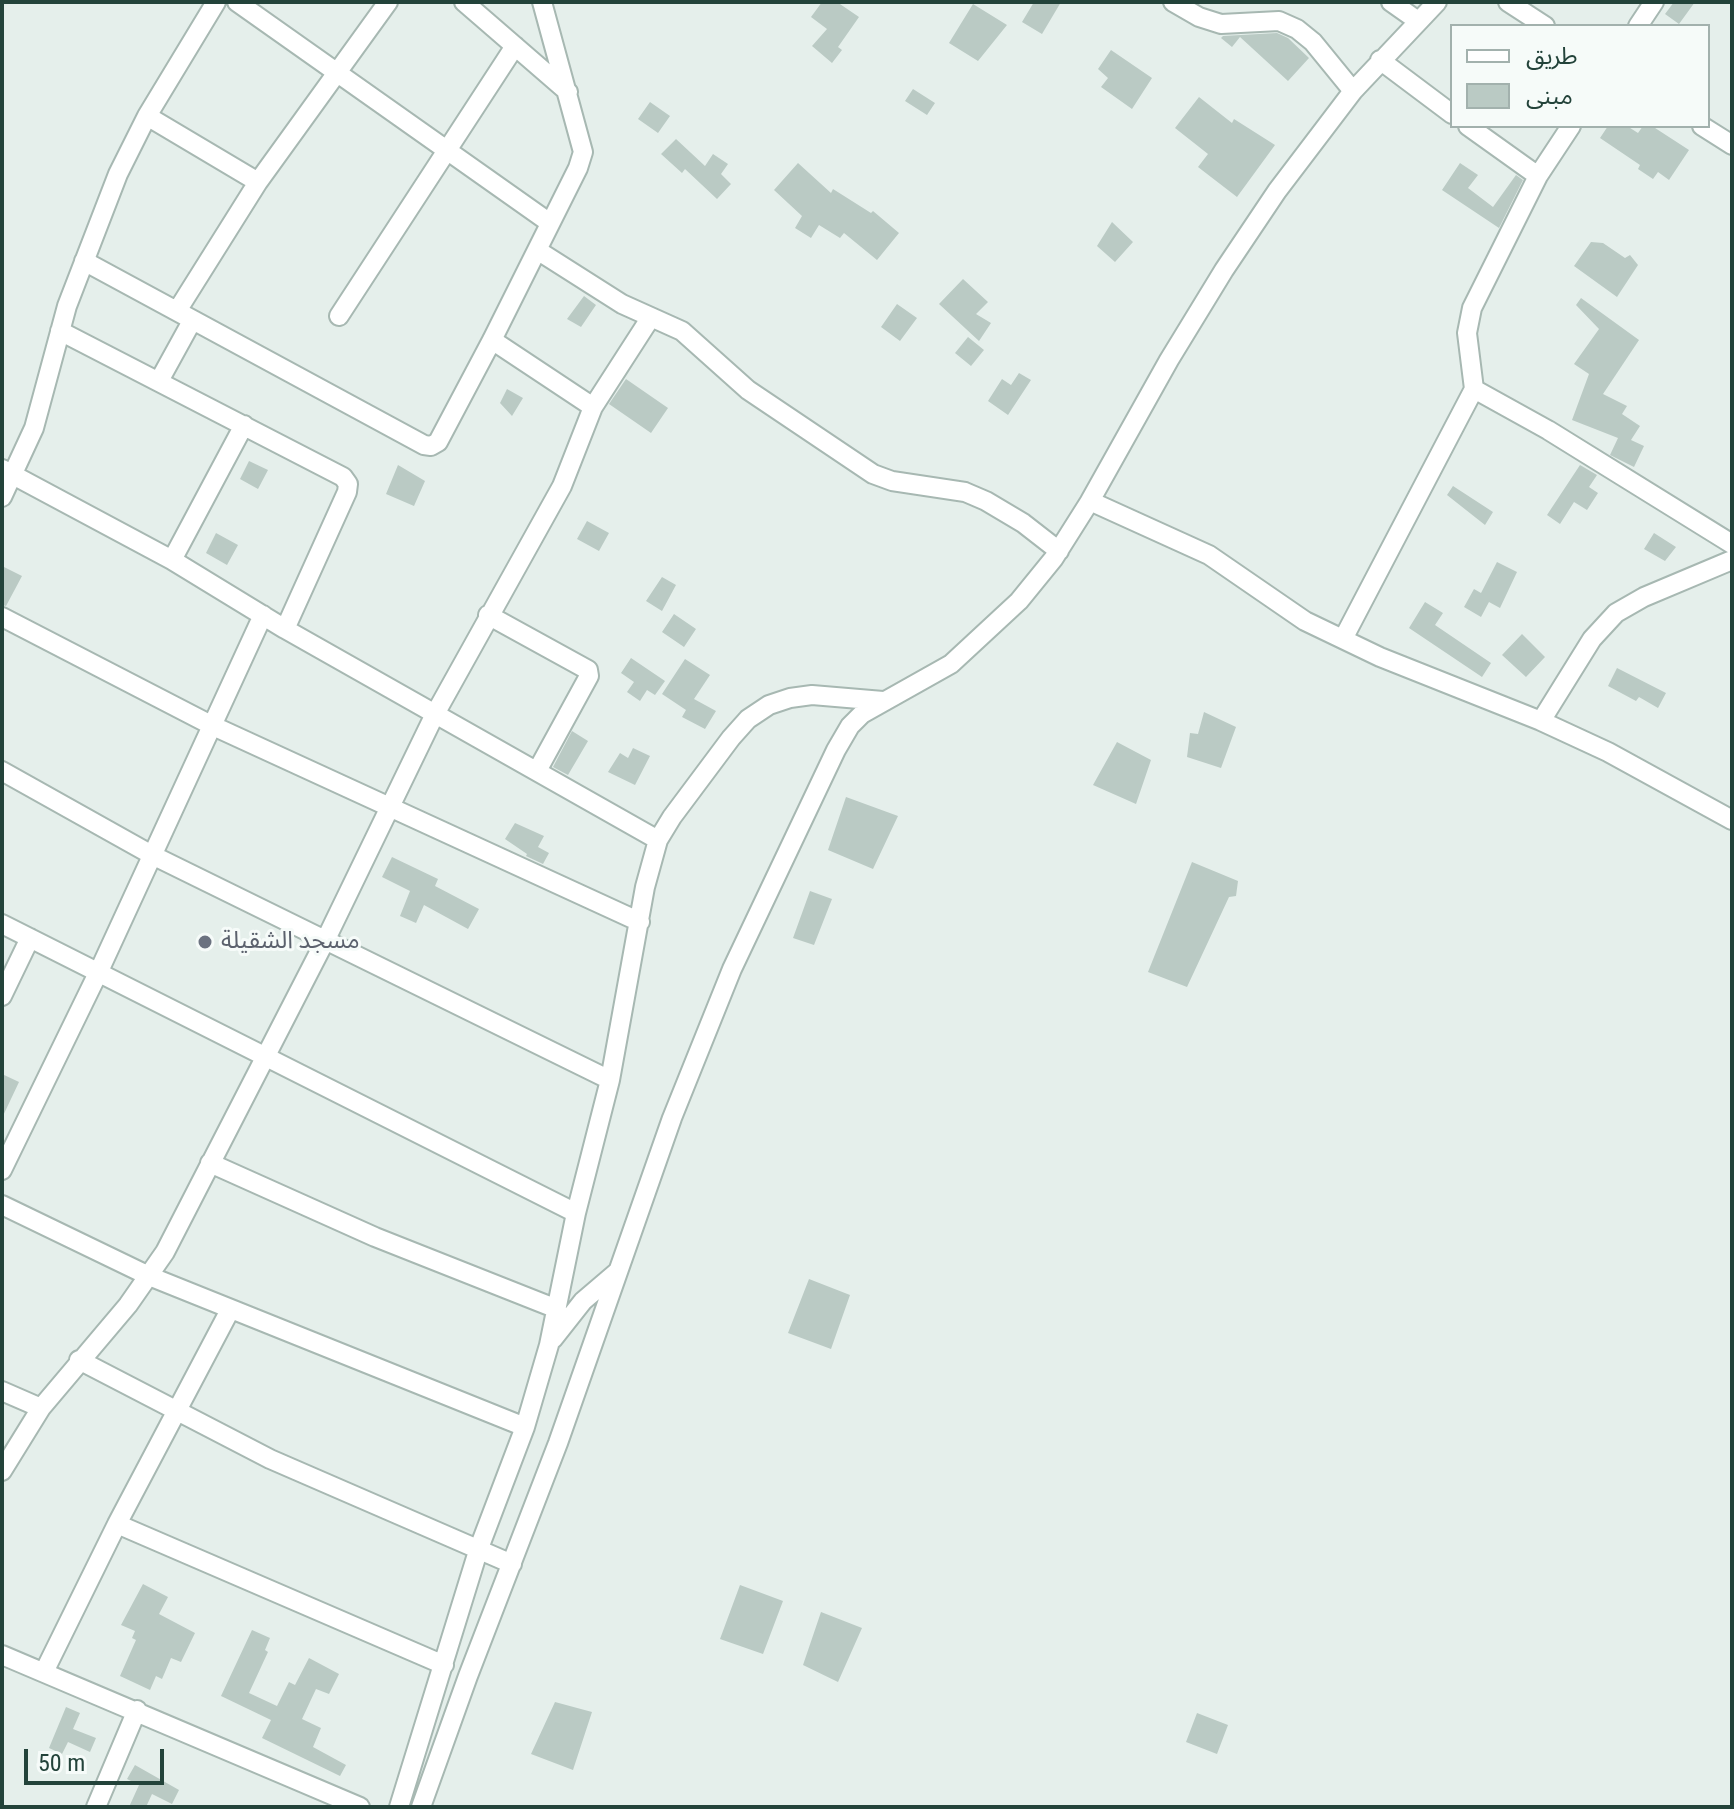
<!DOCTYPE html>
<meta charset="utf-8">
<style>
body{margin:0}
#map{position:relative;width:1734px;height:1809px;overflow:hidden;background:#e5efeb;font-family:"Roboto Condensed","Noto Sans Arabic",sans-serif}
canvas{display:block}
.frame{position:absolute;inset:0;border:4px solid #23433a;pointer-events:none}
.legend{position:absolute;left:1450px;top:24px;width:260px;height:104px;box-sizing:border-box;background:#f6fbf9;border:2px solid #a2b1ad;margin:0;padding:10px 14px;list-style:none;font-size:24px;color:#23433a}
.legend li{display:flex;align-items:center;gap:16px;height:40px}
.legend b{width:40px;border:2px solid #a2b1ad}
.scale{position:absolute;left:24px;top:1749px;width:140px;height:36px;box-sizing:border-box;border:4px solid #23433a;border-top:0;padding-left:10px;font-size:24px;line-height:28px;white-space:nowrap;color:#23433a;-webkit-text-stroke:6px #f6fbf9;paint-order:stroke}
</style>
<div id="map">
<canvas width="1734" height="1809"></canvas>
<div class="frame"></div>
<ul class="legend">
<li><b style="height:10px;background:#fff"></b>طريق</li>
<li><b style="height:22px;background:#bacac4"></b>مبنى</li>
</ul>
<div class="scale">50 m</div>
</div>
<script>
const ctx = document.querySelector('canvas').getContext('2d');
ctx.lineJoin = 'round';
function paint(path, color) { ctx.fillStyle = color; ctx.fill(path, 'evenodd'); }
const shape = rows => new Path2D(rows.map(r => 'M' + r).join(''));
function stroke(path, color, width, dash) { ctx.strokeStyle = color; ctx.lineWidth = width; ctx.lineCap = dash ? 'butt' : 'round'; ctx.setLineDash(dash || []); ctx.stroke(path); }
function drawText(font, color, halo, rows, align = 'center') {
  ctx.font = font + ' "Roboto Condensed","Noto Sans Arabic",sans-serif'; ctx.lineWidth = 6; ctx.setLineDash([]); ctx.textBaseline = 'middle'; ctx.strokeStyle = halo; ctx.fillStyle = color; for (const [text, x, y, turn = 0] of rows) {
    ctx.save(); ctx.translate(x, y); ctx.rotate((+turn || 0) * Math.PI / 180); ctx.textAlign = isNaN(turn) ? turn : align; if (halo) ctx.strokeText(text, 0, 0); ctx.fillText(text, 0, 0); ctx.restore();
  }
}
const building = shape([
 [822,2,837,2,859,17,838,47,842,50,832,63,812,46,827,29,811,17],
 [1034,2,1061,2,1042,34,1022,22],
 [1674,2,1695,2,1679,24,1665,14],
 [973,4,1007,25,978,61,949,43],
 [1277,33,1288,38,1309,58,1288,81,1240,37,1232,47,1221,38,1223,36],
 [1111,50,1152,78,1132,109,1101,87,1108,78,1098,69],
 [913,89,935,103,927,115,905,101],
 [1199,97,1232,123,1234,119,1275,145,1237,197,1198,167,1208,154,1175,128],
 [650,102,670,116,658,133,638,119],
 [1608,126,1627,126,1638,133,1643,126,1652,126,1689,150,1669,180,1658,172,1653,179,1638,169,1640,165,1600,138],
 [676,139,705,166,713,154,728,164,721,174,731,184,717,199,685,169,682,173,661,154],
 [798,163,831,193,833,189,871,213,873,211,899,233,877,260,844,233,840,238,819,225,811,238,795,228,802,216,774,190],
 [1460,163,1478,175,1468,188,1493,207,1516,175,1523,180,1499,228,1442,190],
 [1112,222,1133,242,1115,262,1097,246],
 [1591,242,1603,243,1625,258,1630,255,1638,265,1617,297,1574,266],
 [963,279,988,302,976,314,991,323,979,341,939,304],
 [584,296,596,305,581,327,567,319],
 [1581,298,1639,340,1603,394,1627,406,1622,414,1640,426,1631,440,1644,446,1634,467,1610,455,1618,438,1572,420,1589,374,1574,364,1599,329,1576,305],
 [897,304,917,318,900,341,881,327],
 [968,337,984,350,971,366,955,353],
 [1019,373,1031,380,1008,415,988,401,1002,379,1011,385],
 [626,379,668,408,651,433,609,404],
 [507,389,523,398,512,416,500,403],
 [249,461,268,470,258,489,240,479],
 [398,465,425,481,414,506,386,494],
 [1580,465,1597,475,1589,487,1598,493,1587,510,1574,502,1560,524,1547,515],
 [1453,486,1493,512,1485,525,1447,495],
 [587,521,609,533,599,551,577,539],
 [216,533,238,545,227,565,206,553],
 [1654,533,1676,547,1665,561,1644,549],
 [1497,562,1517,572,1500,608,1489,602,1481,617,1464,607,1474,589,1481,593],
 [2,566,22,576,6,606,2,605],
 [662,577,676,585,662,611,646,601],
 [1425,602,1443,613,1435,625,1491,663,1482,677,1409,628],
 [674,614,696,629,684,647,662,632],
 [1522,634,1545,657,1526,677,1502,655],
 [631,658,665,681,655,695,647,690,640,701,627,692,634,682,621,673],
 [685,659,710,675,694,699,716,711,705,729,682,717,686,710,662,694],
 [1617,668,1666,693,1658,708,1639,697,1636,701,1608,686],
 [1204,712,1236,727,1221,768,1187,757,1190,733,1198,734],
 [572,731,588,741,568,775,553,767],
 [1117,742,1151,760,1136,804,1093,785],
 [633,748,650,756,635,785,608,772,620,753,628,758],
 [846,797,898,816,873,869,828,850],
 [515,823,544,836,538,847,549,853,543,864,526,856,527,854,505,839],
 [392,857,438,879,435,886,479,909,468,929,424,905,416,923,400,916,410,891,382,877],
 [1192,862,1238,881,1236,896,1229,897,1187,987,1148,972],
 [810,891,832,899,814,945,793,938],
 [2,1074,19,1082,2,1118],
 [809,1279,850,1295,831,1349,788,1333],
 [143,1584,168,1597,159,1614,195,1633,181,1662,171,1658,162,1679,156,1676,150,1690,120,1676,136,1640,132,1638,135,1631,121,1625],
 [740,1585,783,1601,763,1654,720,1639],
 [821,1612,862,1628,838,1682,803,1665],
 [252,1630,270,1638,265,1650,268,1652,249,1693,277,1706,289,1682,295,1685,309,1658,339,1674,329,1694,316,1689,302,1719,321,1728,313,1747,346,1765,340,1776,262,1738,271,1720,221,1696],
 [555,1702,592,1712,573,1770,531,1754],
 [66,1707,80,1713,73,1729,96,1738,90,1752,68,1742,62,1754,49,1748],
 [1197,1713,1228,1725,1217,1754,1186,1742],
 [135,1765,179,1790,172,1804,152,1794,146,1807,129,1807,139,1785,127,1779]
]);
const minor = shape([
 [237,2,550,223],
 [464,2,568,92],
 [1173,2,1199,17,1221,24,1279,21,1297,29,1313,42,1353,91],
 [1391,2,1418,21],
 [1508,2,1545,26],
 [1638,26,1654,2],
 [1380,60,1452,114],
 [147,116,258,182],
 [1468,126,1538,176],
 [1702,126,1732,145],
 [537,250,622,304,682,331,748,390,873,474,892,481,965,492,986,501,1023,523,1059,551],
 [84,261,424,445,431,446,438,442,492,340,578,168,583,152,542,2],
 [177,311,258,182,388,2],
 [339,316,515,46],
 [60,331,343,477,348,484,347,492,285,629],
 [492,340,593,407],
 [159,381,192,321],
 [1474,389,1548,430,1732,544],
 [2,469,172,560,285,629,658,840],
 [2,497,34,428,67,306,118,174,147,116,216,2],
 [1090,501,1169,360,1224,270,1277,191,1353,91,1437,2],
 [172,560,244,425],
 [488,615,588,670,589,676,537,771],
 [2,617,211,725,640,922],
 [1343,639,1474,389,1467,333,1472,308,1538,176,1571,126],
 [1541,721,1592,639,1616,613,1644,597,1732,560],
 [2,771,152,855,610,1080],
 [2,924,576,1213],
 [2,996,30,938],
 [210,1163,375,1237,557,1309],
 [2,1170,99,971,263,615],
 [2,1205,149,1276,525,1427],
 [553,1339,583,1301,617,1272],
 [79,1360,270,1459,512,1564],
 [2,1391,41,1408],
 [2,1471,41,1408,128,1305,165,1252,326,939,435,714,562,486,593,407,651,317],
 [117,1524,444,1665],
 [2,1655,360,1807],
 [44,1672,117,1524,230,1310],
 [96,1807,137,1710],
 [399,1807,479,1548,525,1427,549,1345,576,1213,610,1080,645,887,658,840,672,817,731,738,748,719,769,705,790,698,812,695,883,701],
 [421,1807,468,1676,558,1443,672,1118,732,969,836,750,850,726,862,714,951,664,1019,601,1054,558,1090,501,1209,555,1305,621,1380,657,1541,721,1608,752,1732,820]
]);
const markers = [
 [205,942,8,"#6b7280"]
];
const worshipNames = [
 ["مسجد الشقيلة",221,942]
];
paint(building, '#bacac4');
stroke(minor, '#a7b8b2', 22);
stroke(minor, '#fff', 18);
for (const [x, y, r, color] of markers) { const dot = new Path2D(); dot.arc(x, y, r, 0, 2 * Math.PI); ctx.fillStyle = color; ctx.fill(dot); stroke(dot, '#f6fbf9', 3); }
drawText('24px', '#5b616d', '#f6fbf9', worshipNames, 'left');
</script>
